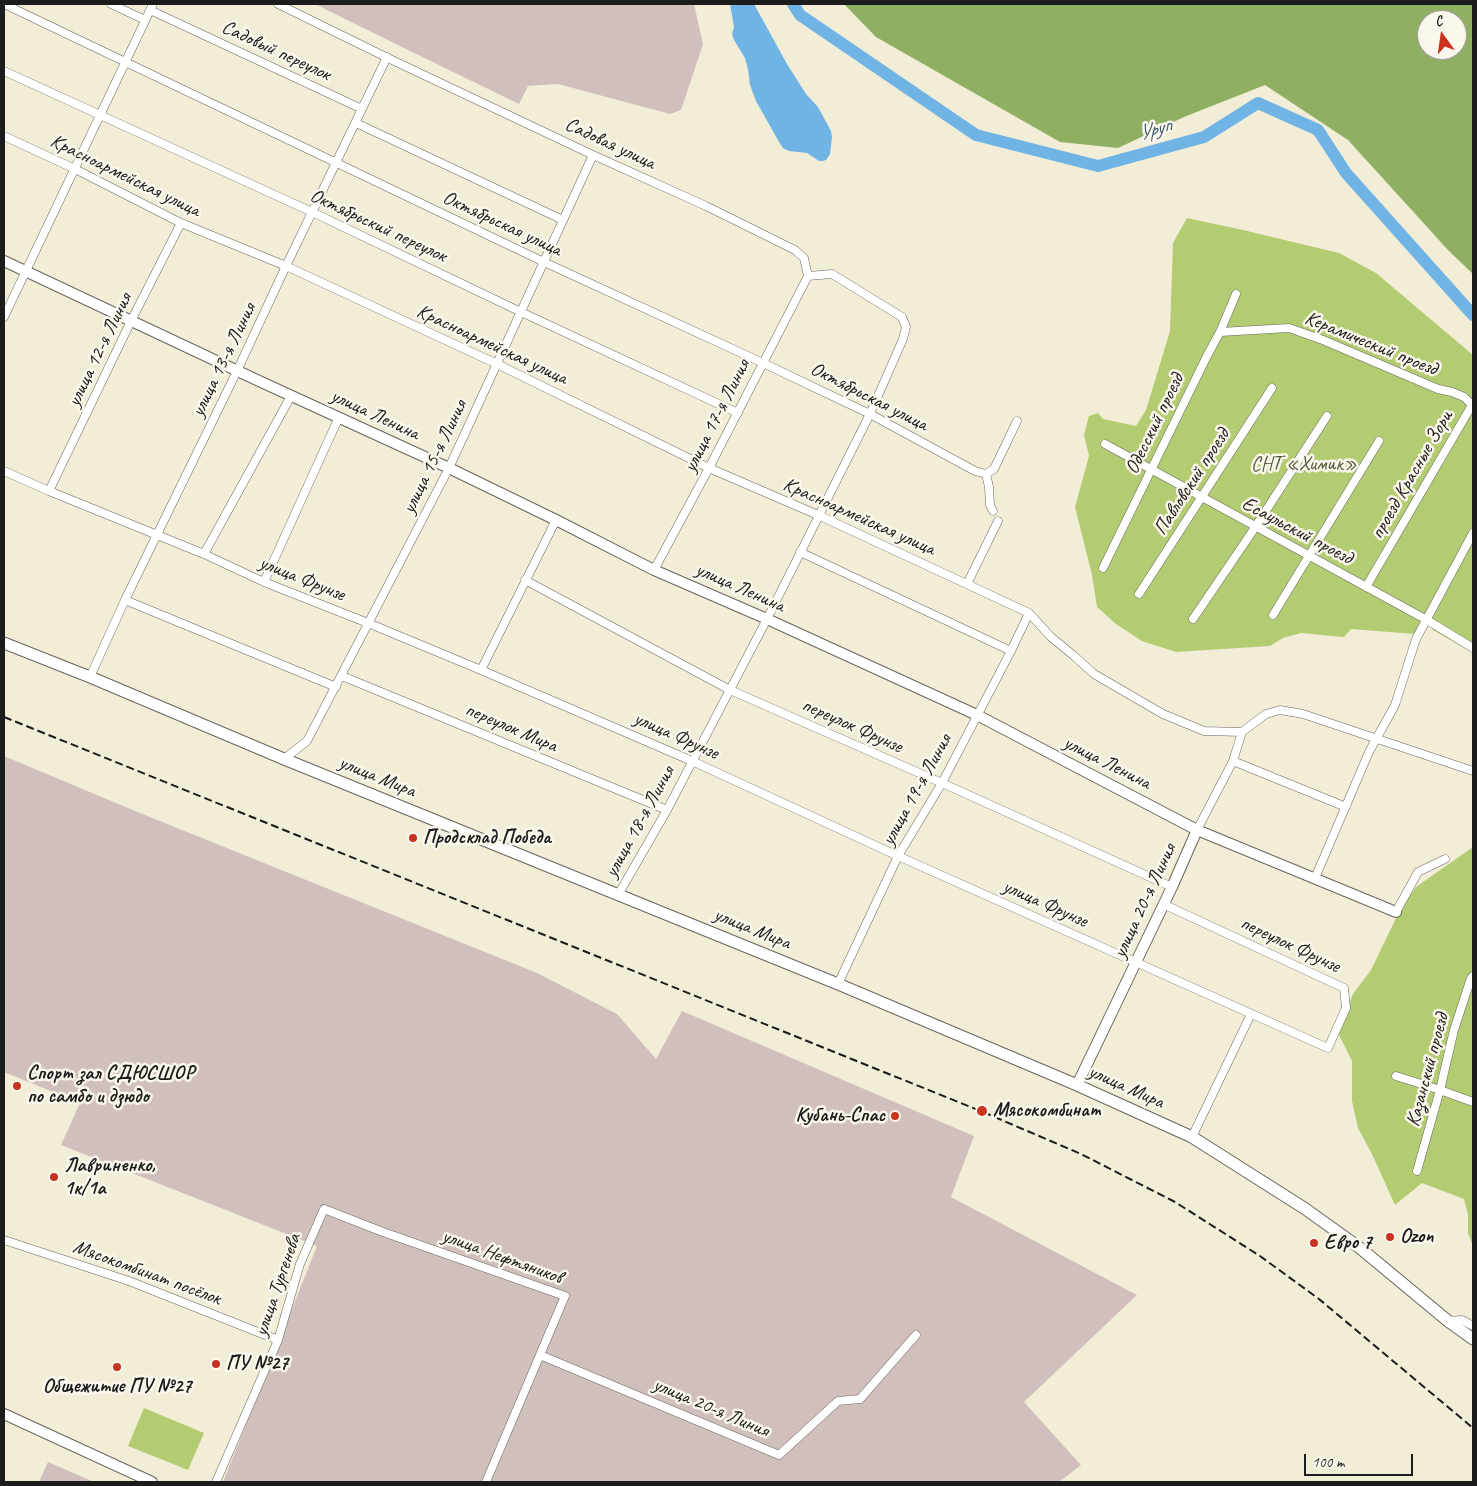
<!DOCTYPE html>
<meta charset="utf-8">
<style>
body{margin:0}
#map{position:relative;width:1477px;height:1486px;overflow:hidden;background:#f2edd7;font-family:Caveat,sans-serif}
canvas{display:block}
.frame{position:absolute;inset:0;border:5px solid #1c1c1c;pointer-events:none}
.north{position:absolute;left:1417px;top:10px;width:50px;height:50px;box-sizing:border-box;background:#fbf7ec;border:1px solid #a29f99;border-radius:50%;rotate:346deg;font-size:14px;font-weight:700;line-height:20px;text-align:center;color:#1c1c1c}
.north::after{content:'';display:block;margin:auto;width:18px;height:22px;background:#c8321e;clip-path:polygon(50% 0,100% 100%,50% 72%,0 100%)}
.scale{position:absolute;left:1304px;top:1454px;width:109px;height:22px;box-sizing:border-box;border:2px solid #1c1c1c;border-top:0;padding-left:6px;font-size:15px;line-height:18px;white-space:nowrap;color:#1c1c1c;-webkit-text-stroke:4px #fbf7ec;paint-order:stroke}
</style>
<div id="map">
<canvas width="1477" height="1486"></canvas>
<div class="frame"></div>
<div class="north">С</div>
<div class="scale">100 m</div>
</div>
<script>
const ctx = document.querySelector('canvas').getContext('2d');
ctx.lineJoin = 'round';
function paint(path, color) { ctx.fillStyle = color; ctx.fill(path, 'evenodd'); }
const shape = rows => new Path2D(rows.map(r => 'M' + r).join(''));
function stroke(path, color, width, dash) { ctx.strokeStyle = color; ctx.lineWidth = width; ctx.lineCap = dash ? 'butt' : 'round'; ctx.setLineDash(dash || []); ctx.stroke(path); }
function drawText(font, color, halo, rows, align = 'center') {
  ctx.font = font + ' Caveat,sans-serif'; ctx.lineWidth = 5; ctx.setLineDash([]); ctx.textBaseline = 'middle'; ctx.strokeStyle = halo; ctx.fillStyle = color; for (const [text, x, y, turn = 0] of rows) {
    ctx.save(); ctx.translate(x, y); ctx.rotate((+turn || 0) * Math.PI / 180); ctx.textAlign = isNaN(turn) ? turn : align; if (halo) ctx.strokeText(text, 0, 0); ctx.fillText(text, 0, 0); ctx.restore();
  }
}
const industrial = shape([
 [315,4,694,4,703,44,681,110,670,114,558,84,528,86,519,104,406,49],
 [4,756,135,811,537,973,617,1014,656,1059,682,1011,974,1136,951,1197,1137,1295,1024,1402,1081,1465,1059,1482,223,1482,317,1246,61,1145,80,1103,4,1072],
 [48,1462,94,1482,39,1482]
]);
const green = shape([
 [1187,218,1243,230,1339,253,1376,273,1473,355,1473,653,1433,630,1427,621,1415,634,1351,629,1344,637,1301,633,1283,638,1270,646,1176,652,1142,641,1116,624,1097,607,1092,575,1075,507,1089,456,1084,435,1089,416,1098,413,1103,419,1136,426,1146,410,1170,331,1173,243],
 [1473,847,1473,1246,1468,1233,1468,1215,1464,1199,1422,1183,1395,1205,1372,1154,1358,1128,1352,1101,1352,1061,1338,1033,1353,994,1371,970,1399,912,1416,887],
 [144,1408,204,1433,188,1470,128,1446]
]);
const forest = shape([
 [844,4,1473,4,1473,274,1448,250,1348,140,1265,85,1184,117,1118,148,1060,142,876,37],
 [1427,20,1457,20,1457,50,1427,50]
]);
const water = shape([
 [730,4,754,4,787,64,806,94,818,107,831,131,832,137,830,154,826,160,823,161,819,161,807,153,789,151,783,148,779,142,756,101,750,85,748,69,745,58,734,40,732,34,734,27]
]);
const river = shape([
 [793,4,800,15,976,135,1098,166,1204,137,1258,103,1318,130,1346,173,1473,315]
]);
const street = shape([
 [4,4,544,262,763,363,870,414,975,471,986,474,994,469,1017,421],
 [111,4,145,20],
 [278,4,392,60,593,155,706,206,795,250,804,258,808,276,832,274,902,317,906,327,903,339,870,414,767,619,667,810,618,895],
 [150,10,362,109],
 [4,71,312,212,521,312,738,413],
 [356,123,563,220],
 [4,136,75,169,181,223,286,266,497,364,709,468,818,515,1029,613,1051,637,1073,655,1094,674,1163,714,1204,731,1242,732,1266,714,1280,710,1303,714,1473,771],
 [4,317,153,4],
 [1220,332,1289,328,1323,340,1438,389,1452,392,1464,397,1472,405,1473,408],
 [1105,444,1427,620,1473,648],
 [4,471,49,491,204,554,264,582,368,623,481,670,692,761,898,856,1328,1048,1346,1008,1344,988,1163,904],
 [986,474,989,487,990,505,993,511],
 [49,491,131,321,181,223],
 [800,552,1011,651],
 [204,554,291,396],
 [1103,568,1207,356,1220,332,1236,294],
 [654,570,709,468,808,276],
 [525,580,730,690,942,783,1172,887],
 [264,582,339,417],
 [967,584,998,521],
 [1366,587,1472,405],
 [1139,594,1272,388],
 [125,600,336,687],
 [1273,615,1379,441],
 [1193,619,1256,526,1327,416],
 [481,670,556,520],
 [342,676,667,810],
 [90,677,125,600,237,371,286,266,387,57],
 [284,759,307,741,449,468,593,155],
 [1233,761,1346,807],
 [1197,830,1233,761,1242,732],
 [1315,878,1369,752,1395,705,1416,639,1473,533],
 [1396,912,1418,872,1445,859],
 [838,984,898,856,942,783,1011,651,1029,613],
 [1396,1076,1440,1090,1473,1102],
 [1192,1137,1251,1014],
 [1417,1171,1440,1090,1454,1030,1471,978,1473,976],
 [4,1240,129,1281,278,1340],
 [1448,1321,1462,1320,1473,1326],
 [540,1355,779,1455,838,1401,860,1399,916,1335],
 [216,1482,278,1340,300,1264,324,1209,383,1232,565,1296,486,1482]
]);
const secondary = shape([
 [4,261,259,381,449,468,556,520,654,570,767,619,977,715,1197,830,1396,912],
 [1077,1085,1172,887,1197,830],
 [4,1414,152,1482]
]);
const primary = shape([
 [4,643,90,677,284,759,838,984,1077,1085,1192,1137,1304,1208,1360,1248,1448,1321,1473,1339]
]);
const rail = shape([
 [4,717,983,1112,1081,1154,1175,1202,1260,1256,1319,1299,1473,1428]
]);
const markers = [
 [413,838,5,"#c8321e"],
 [17,1086,5,"#c8321e"],
 [982,1111,6,"#c8321e"],
 [895,1116,5,"#c8321e"],
 [54,1177,5,"#c8321e"],
 [1390,1237,5,"#c8321e"],
 [1314,1243,5,"#c8321e"],
 [216,1364,5,"#c8321e"],
 [117,1367,5,"#c8321e"]
];
const streetNames = [
 ["Садовый переулок",276,51,25],
 ["Садовая улица",610,144,25],
 ["Красноармейская улица",125,176,26],
 ["Октябрьская улица",502,224,25],
 ["Октябрьский переулок",378,226,25],
 ["Керамический проезд",1371,344,22],
 ["Красноармейская улица",492,345,25],
 ["улица 12-я Линия",100,350,-64],
 ["улица 13-я Линия",224,360,-64],
 ["Октябрьская улица",869,397,27],
 ["улица Ленина",375,415,25],
 ["улица 17-я Линия",717,416,-63],
 ["Одесский проезд",1155,424,-64],
 ["улица 15-я Линия",435,457,-64],
 ["проезд Красные Зори",1412,475,-60],
 ["Павловский проезд",1192,482,-57],
 ["Красноармейская улица",859,517,24],
 ["Есаульский проезд",1297,531,28],
 ["улица Фрунзе",302,579,22],
 ["улица Ленина",740,588,24],
 ["переулок Фрунзе",852,726,24],
 ["переулок Мира",511,728,23],
 ["улица Фрунзе",676,736,24],
 ["улица Ленина",1107,763,27],
 ["улица Мира",377,777,22],
 ["улица 19-я Линия",917,790,-61],
 ["улица 18-я Линия",640,822,-61],
 ["улица 20-я Линия",1145,901,-65],
 ["улица Фрунзе",1045,904,24],
 ["улица Мира",752,929,22],
 ["переулок Фрунзе",1290,945,25],
 ["Казанский проезд",1428,1070,-75],
 ["улица Мира",1126,1087,24],
 ["улица Нефтяников",502,1257,20],
 ["Мясокомбинат посёлок",147,1273,20],
 ["улица Тургенева",278,1285,-71],
 ["улица 20-я Линия",711,1408,23]
];
const parkNames = [
 ["СНТ «Химик»",1304,465]
];
const poiNames = [
 ["Продсклад Победа",423,838],
 ["Спорт зал СДЮСШОР",27,1074],
 ["по самбо и дзюдо",27,1097],
 ["Мясокомбинат",993,1111],
 ["Кубань-Спас",885,1116,"right"],
 ["Лавриненко,",64,1166],
 ["1к/1а",64,1189],
 ["Ozon",1400,1237],
 ["Евро 7",1324,1243],
 ["ПУ №27",226,1364],
 ["Общежитие ПУ №27",117,1387,"center"]
];
const waterNames = [
 ["Уруп",1155,130,-16]
];
paint(industrial, '#d1bfbd');
paint(green, '#b4cc71');
paint(forest, '#8fb063');
paint(water, '#6fb4e5');
stroke(river, '#6fb4e5', 12);
stroke(street, '#67655d', 9);
stroke(secondary, '#67655d', 12);
stroke(primary, '#67655d', 13);
stroke(street, '#fff', 8);
stroke(secondary, '#fff', 10);
stroke(primary, '#fff', 11);
stroke(rail, '#1c1c1c', 2, [8, 4]);
for (const [x, y, r, color] of markers) { const dot = new Path2D(); dot.arc(x, y, r, 0, 2 * Math.PI); ctx.fillStyle = color; ctx.fill(dot); stroke(dot, '#fbf7ec', 2); }
drawText('20px', '#1c1c1c', '#fbf7ec', streetNames);
drawText('20px', '#515a3a', '#fbf7ec', parkNames);
drawText('bold 20px', '#1c1c1c', '#fbf7ec', poiNames, 'left');
drawText('italic 21px', '#3d596c', '#fbf7ec', waterNames);
</script>
